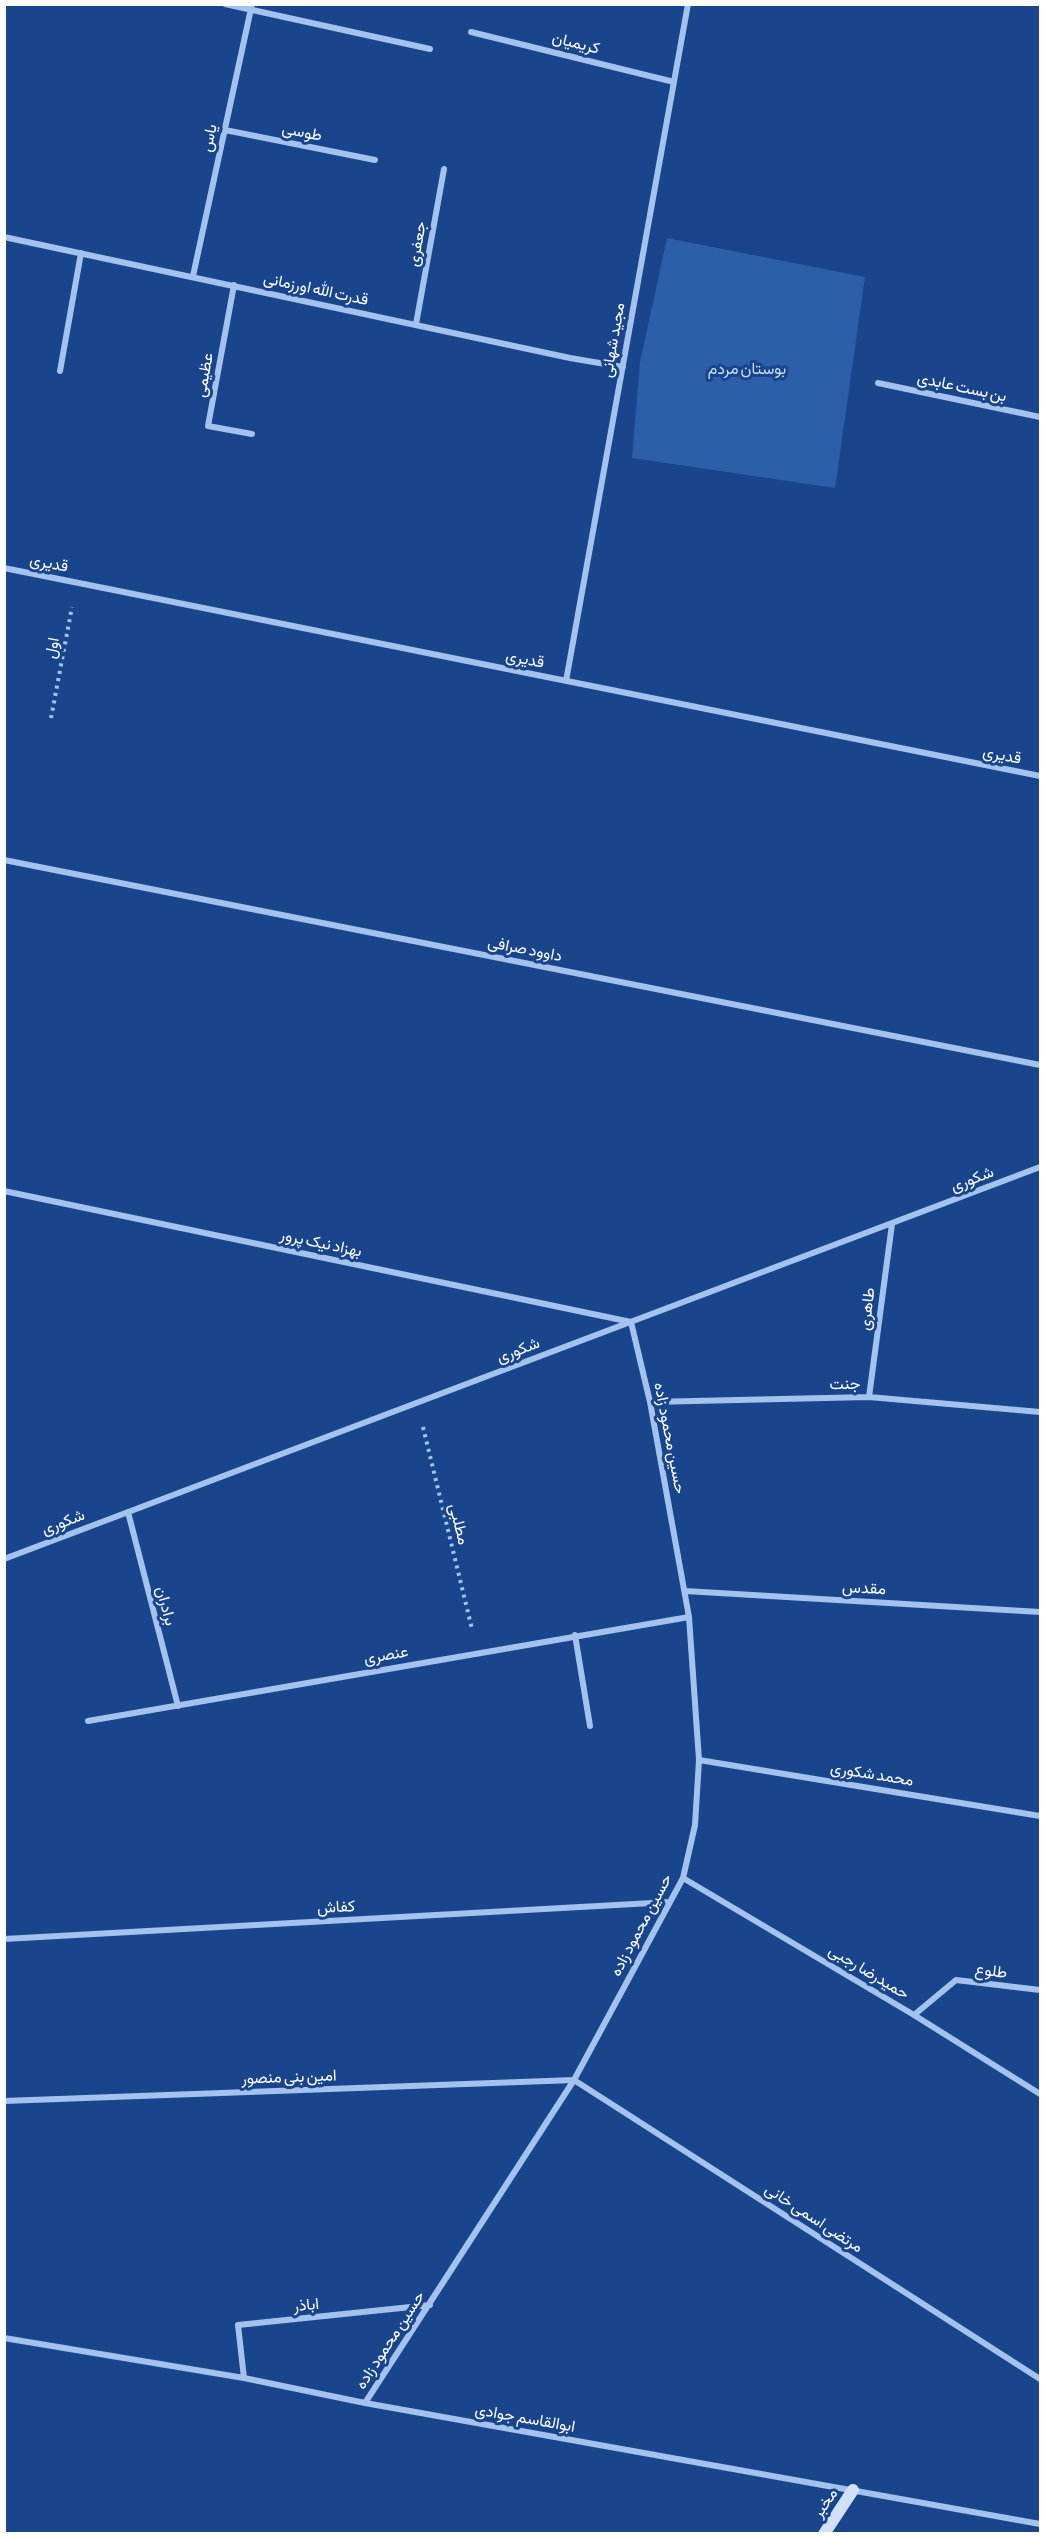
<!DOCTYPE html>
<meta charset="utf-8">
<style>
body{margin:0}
#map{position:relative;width:1045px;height:2538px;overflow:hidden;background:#19458c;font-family:"Asap Condensed",sans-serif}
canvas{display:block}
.frame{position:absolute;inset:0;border:6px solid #fff;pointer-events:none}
</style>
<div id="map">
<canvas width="1045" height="2538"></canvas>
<div class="frame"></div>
</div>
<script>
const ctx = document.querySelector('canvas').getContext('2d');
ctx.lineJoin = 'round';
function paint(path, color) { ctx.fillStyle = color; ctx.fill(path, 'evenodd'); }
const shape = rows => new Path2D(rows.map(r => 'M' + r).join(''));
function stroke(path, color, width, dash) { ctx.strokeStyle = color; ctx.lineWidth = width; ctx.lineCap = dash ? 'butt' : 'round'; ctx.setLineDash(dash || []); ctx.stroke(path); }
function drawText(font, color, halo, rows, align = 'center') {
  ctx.font = font + ' "Asap Condensed",Vazirmatn,sans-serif'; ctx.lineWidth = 6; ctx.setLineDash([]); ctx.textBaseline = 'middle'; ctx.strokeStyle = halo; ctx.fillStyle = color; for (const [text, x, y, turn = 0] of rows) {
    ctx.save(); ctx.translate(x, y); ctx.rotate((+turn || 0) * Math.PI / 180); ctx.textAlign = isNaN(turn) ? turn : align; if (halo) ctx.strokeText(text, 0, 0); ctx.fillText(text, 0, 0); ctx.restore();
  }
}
const green = shape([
 [667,238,865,277,835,488,632,458,640,362]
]);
const path = shape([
 [51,718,72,607],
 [423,1427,472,1629]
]);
const minor = shape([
 [225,4,430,49],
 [471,32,674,82],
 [225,130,375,160],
 [4,237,570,358,623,367],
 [193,276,252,4],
 [234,285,208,426,252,434],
 [416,324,444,169],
 [60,371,81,253],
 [878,383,1040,417],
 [4,568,1040,776],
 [566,681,688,4],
 [4,860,1040,1065],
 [4,1191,631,1322,650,1402,689,1617,699,1760,695,1825,683,1878,574,2080,365,2403],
 [869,1397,892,1224],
 [650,1402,869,1397,1040,1412],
 [128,1512,178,1706],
 [4,1559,1040,1167],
 [685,1591,1040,1612],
 [575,1635,590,1726],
 [88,1721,689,1617],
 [699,1760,1040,1816],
 [683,1878,914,2015,1040,2094],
 [4,1939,670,1902],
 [914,2015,956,1980,1040,1990],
 [4,2101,574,2080,1040,2379],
 [4,2338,244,2378,365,2403,1040,2524],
 [244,2378,238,2325,430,2305]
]);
const secondary = shape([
 [824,2534,853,2490]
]);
const streetNames = [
 ["کریمیان",576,43,14],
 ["طوسی",302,132,11],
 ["یاس",209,138,-78],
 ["جعفری",417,244,-80],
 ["قدرت الله اورزمانی",316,289,12],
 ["مجید شهانی",613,340,-80],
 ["عظیمی",204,375,-80],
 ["بن بست عابدی",962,387,12],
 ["قدیری",49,563,11],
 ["اول",52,648,-79],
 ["قدیری",525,659,11],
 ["قدیری",1002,755,11],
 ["داوود صرافی",525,949,11],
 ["شکوری",972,1179,-21],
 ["بهزاد نیک پرور",321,1243,12],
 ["طاهری",867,1309,-83],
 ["شکوری",518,1350,-21],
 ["جنت",845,1384,-1],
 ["حسین محمود زاده",670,1438,79],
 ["شکوری",63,1522,-21],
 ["مطلبی",459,1524,76],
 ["مقدس",864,1588,3],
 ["برادران",166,1606,75],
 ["عنصری",386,1655,-10],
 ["محمد شکوری",872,1774,9],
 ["کفاش",336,1907,-3],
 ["حسین محمود زاده",641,1925,-62],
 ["طلوع",991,1971,6],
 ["حمیدرضا رجبی",869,1972,31],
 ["امین بنی منصور",289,2077,-2],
 ["مرتضی اسمی خانی",814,2218,33],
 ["اباذر",306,2305,-6],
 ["حسین محمود زاده",390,2340,-57],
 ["ابوالقاسم جوادی",525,2418,10],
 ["مخبر",825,2503,-56]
];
const parkNames = [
 ["بوستان مردم",747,369]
];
paint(green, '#2c5eaa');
stroke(path, '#a4c2ee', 4, [3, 4.5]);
stroke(minor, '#a4c2ee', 6);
stroke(secondary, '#d1e1fa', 12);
drawText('16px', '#fff', '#19458c', streetNames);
drawText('16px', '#caddfa', '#19458c', parkNames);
</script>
